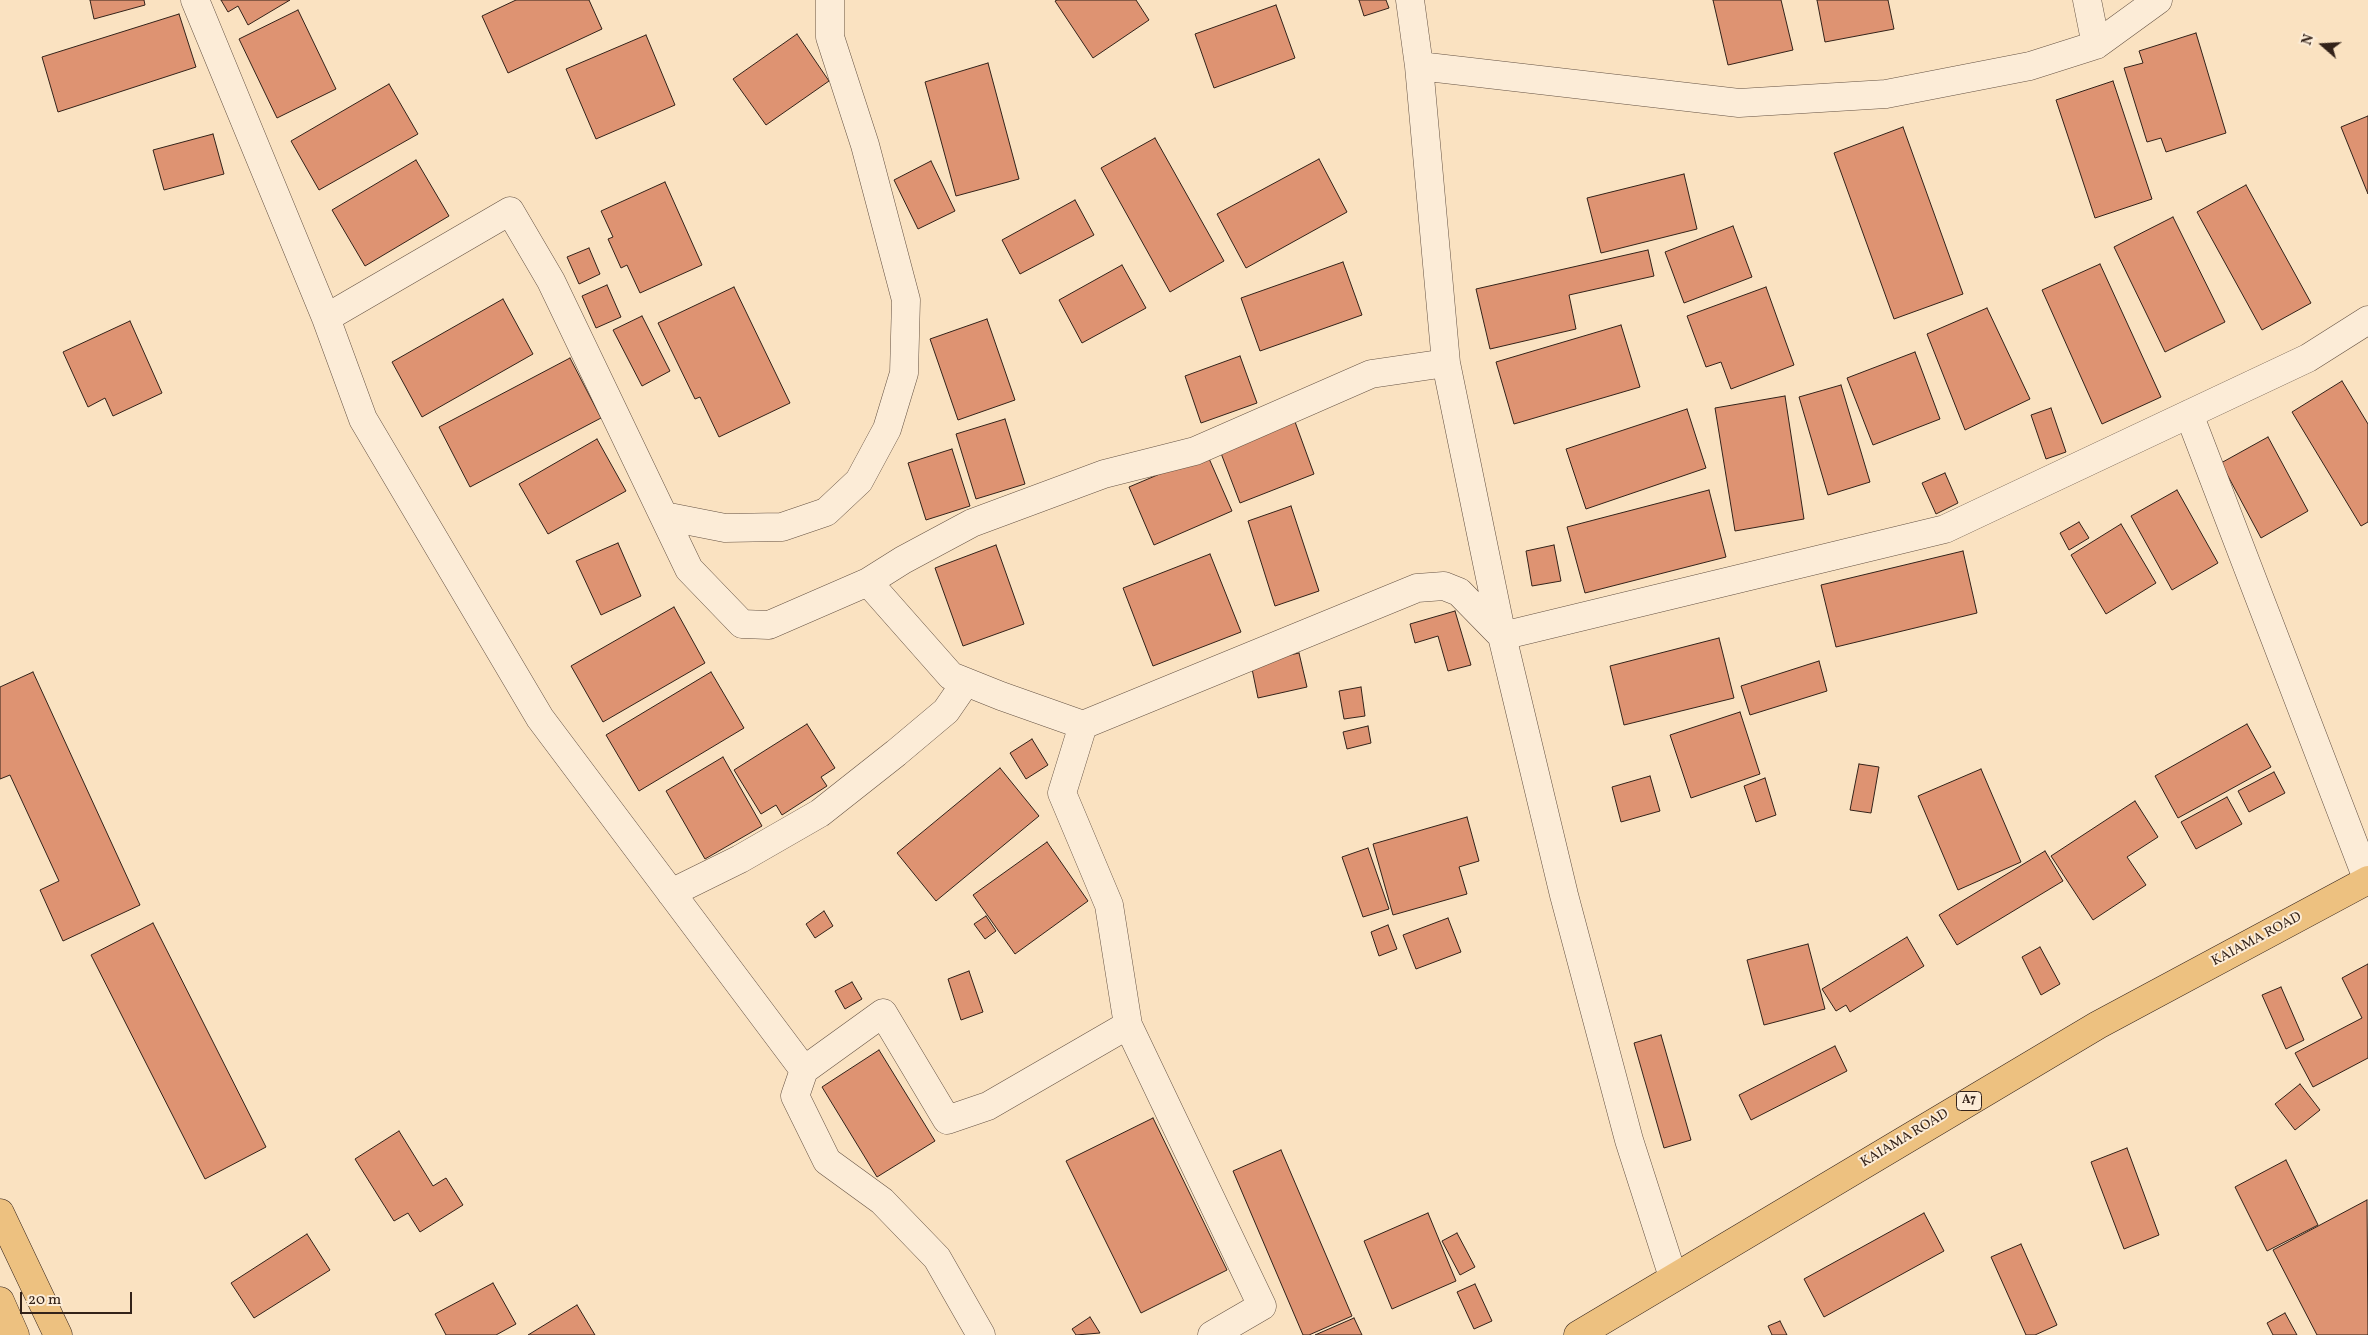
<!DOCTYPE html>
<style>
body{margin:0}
#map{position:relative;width:2368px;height:1335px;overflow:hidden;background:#fae2c1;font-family:Vollkorn,serif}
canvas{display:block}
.north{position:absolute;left:2298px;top:20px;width:50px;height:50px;-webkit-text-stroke:4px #fcecd7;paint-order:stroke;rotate:289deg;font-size:14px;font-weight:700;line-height:20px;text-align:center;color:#332219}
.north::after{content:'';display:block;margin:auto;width:18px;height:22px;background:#332219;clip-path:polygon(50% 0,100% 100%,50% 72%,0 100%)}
.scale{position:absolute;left:20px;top:1292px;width:112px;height:22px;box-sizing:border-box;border:2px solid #332219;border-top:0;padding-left:6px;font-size:15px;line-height:18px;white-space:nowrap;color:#332219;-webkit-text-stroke:4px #fcecd7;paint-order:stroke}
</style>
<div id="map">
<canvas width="2368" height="1335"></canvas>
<div class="north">N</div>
<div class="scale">20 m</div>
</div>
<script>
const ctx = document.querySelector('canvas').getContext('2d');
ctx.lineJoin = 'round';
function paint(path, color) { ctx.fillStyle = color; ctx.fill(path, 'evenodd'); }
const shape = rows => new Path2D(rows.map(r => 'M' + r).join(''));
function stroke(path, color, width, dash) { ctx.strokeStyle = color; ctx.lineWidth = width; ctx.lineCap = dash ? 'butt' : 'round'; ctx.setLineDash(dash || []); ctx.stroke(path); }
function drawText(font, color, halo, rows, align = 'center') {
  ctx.font = font + ' Vollkorn,serif'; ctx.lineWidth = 4; ctx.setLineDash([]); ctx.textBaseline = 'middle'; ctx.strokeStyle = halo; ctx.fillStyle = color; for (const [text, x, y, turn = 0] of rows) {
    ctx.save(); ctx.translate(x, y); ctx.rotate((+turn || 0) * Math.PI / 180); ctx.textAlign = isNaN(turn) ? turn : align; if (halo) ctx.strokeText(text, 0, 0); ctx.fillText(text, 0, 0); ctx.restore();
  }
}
const building = shape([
 [90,0,144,0,145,5,94,19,90,0],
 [221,0,290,0,248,25,238,6,228,12,221,0],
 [516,0,589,0,602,29,508,73,482,16,516,0],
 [1057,0,1136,0,1149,20,1093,58,1055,1,1057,0],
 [1359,0,1386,0,1389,8,1364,16,1359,0],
 [1713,0,1781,0,1793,50,1728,65,1713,0],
 [1817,0,1888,0,1894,29,1825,42,1817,0],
 [1276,5,1295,58,1214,88,1195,34,1276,5],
 [298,10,336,89,277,118,239,39,298,10],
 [179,14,196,67,58,112,42,57,179,14],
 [2196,33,2226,133,2166,152,2161,138,2147,142,2124,68,2143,63,2139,51,2196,33],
 [797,34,829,81,766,125,733,79,797,34],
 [646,35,675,105,596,139,566,69,646,35],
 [988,63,1019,179,956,196,925,82,988,63],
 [2113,81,2152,199,2095,218,2056,100,2113,81],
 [389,84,418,134,319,190,291,141,389,84],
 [2368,116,2368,194,2341,127,2368,116],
 [1903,127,1963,294,1894,319,1834,153,1903,127],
 [213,134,224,174,164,190,153,150,213,134],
 [1155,138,1224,261,1170,292,1101,168,1155,138],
 [1319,159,1347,212,1246,268,1217,214,1319,159],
 [416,160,449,216,365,266,332,210,416,160],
 [931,161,955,211,918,229,894,180,931,161],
 [1684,174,1697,229,1601,253,1587,198,1684,174],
 [665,182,702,265,640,293,627,265,621,268,608,239,613,237,601,211,665,182],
 [2246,185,2311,303,2262,330,2197,212,2246,185],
 [1075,200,1094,235,1020,274,1002,240,1075,200],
 [2173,217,2225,322,2165,352,2114,247,2173,217],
 [1733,226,1752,277,1684,303,1665,252,1733,226],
 [589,248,600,274,579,284,567,257,589,248],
 [1648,250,1654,276,1569,295,1576,329,1490,349,1476,289,1648,250],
 [1343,262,1362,315,1260,351,1241,298,1343,262],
 [2100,264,2161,397,2102,424,2042,290,2100,264],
 [1122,265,1146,308,1082,343,1059,300,1122,265],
 [607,285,621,317,596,328,582,296,607,285],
 [734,287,790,403,719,437,700,397,695,399,658,323,734,287],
 [1766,287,1794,365,1731,389,1721,362,1706,367,1687,316,1766,287],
 [503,299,533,354,422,417,392,362,503,299],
 [1987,308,2030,399,1965,430,1927,334,1987,308],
 [642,316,670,371,642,386,613,330,642,316],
 [987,319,1015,400,958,420,930,339,987,319],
 [130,321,162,393,113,416,105,398,88,407,63,352,130,321],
 [1621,325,1640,387,1514,424,1496,362,1621,325],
 [1915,352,1940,419,1873,445,1847,378,1915,352],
 [1240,356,1257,403,1201,423,1185,376,1240,356],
 [570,358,601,418,470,487,439,427,570,358],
 [2342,381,2368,424,2368,522,2361,526,2292,412,2342,381],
 [1841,385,1870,482,1828,495,1799,397,1841,385],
 [1785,396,1804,519,1735,531,1715,408,1785,396],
 [2051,408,2066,452,2046,459,2031,415,2051,408],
 [1687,409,1706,468,1586,509,1566,449,1687,409],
 [1005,419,1025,484,976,499,956,434,1005,419],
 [1294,419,1314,474,1240,503,1219,448,1294,419],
 [2268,437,2308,511,2261,538,2221,463,2268,437],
 [597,439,626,491,548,534,519,484,597,439],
 [952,449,970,506,926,520,908,463,952,449],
 [1207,454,1232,511,1154,545,1129,487,1207,454],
 [1945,473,1958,503,1936,514,1922,483,1945,473],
 [1709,490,1726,557,1585,593,1567,527,1709,490],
 [2177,490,2218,563,2172,590,2131,516,2177,490],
 [1291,506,1319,591,1275,606,1248,521,1291,506],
 [2079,522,2089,538,2069,550,2060,533,2079,522],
 [2121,524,2156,583,2106,614,2071,555,2121,524],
 [618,543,641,596,601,615,576,561,618,543],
 [996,545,1024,624,963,646,935,568,996,545],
 [1554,545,1561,581,1532,586,1526,551,1554,545],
 [1963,551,1977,613,1836,647,1821,585,1963,551],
 [1210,554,1241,632,1153,666,1123,588,1210,554],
 [674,607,705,663,603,722,571,666,674,607],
 [1455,611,1471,665,1448,671,1438,636,1415,643,1410,624,1455,611],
 [1719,638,1734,698,1624,725,1610,666,1719,638],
 [1299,653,1307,687,1258,698,1251,664,1299,653],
 [1819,661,1827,691,1750,715,1741,686,1819,661],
 [33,672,140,905,63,941,40,890,59,881,10,775,0,779,0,687,33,672],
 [711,672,744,728,639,791,606,735,711,672],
 [1361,687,1365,716,1344,719,1339,691,1361,687],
 [1740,712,1760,774,1691,798,1670,735,1740,712],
 [807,724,835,768,821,777,827,786,782,815,776,805,761,814,734,770,807,724],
 [2247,724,2271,767,2178,818,2155,776,2247,724],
 [1368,726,1371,743,1347,749,1343,732,1368,726],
 [1032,739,1048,765,1026,779,1010,753,1032,739],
 [723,757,762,826,705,859,666,791,723,757],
 [1859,764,1879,767,1871,813,1850,810,1859,764],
 [1000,768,1039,816,936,901,897,853,1000,768],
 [1981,769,2021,862,1958,890,1918,796,1981,769],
 [2274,772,2285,793,2249,812,2238,791,2274,772],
 [1650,776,1660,811,1621,822,1612,787,1650,776],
 [1765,778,1776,815,1756,822,1744,786,1765,778],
 [2227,797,2242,824,2196,849,2181,822,2227,797],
 [2135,801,2158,837,2127,857,2146,885,2093,920,2051,856,2135,801],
 [1467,817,1479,861,1459,867,1467,894,1393,915,1373,844,1467,817],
 [1047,842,1088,901,1015,954,973,895,1047,842],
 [1368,848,1389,909,1363,917,1342,857,1368,848],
 [2045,851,2063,881,1957,945,1939,915,2045,851],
 [824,911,833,926,815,938,806,924,824,911],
 [986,916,996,931,985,939,974,924,986,916],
 [1448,918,1461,952,1416,969,1403,935,1448,918],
 [153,923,266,1147,205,1179,91,955,153,923],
 [1388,925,1397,949,1379,956,1371,932,1388,925],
 [1907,937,1924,966,1850,1012,1846,1005,1836,1011,1822,989,1907,937],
 [1808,944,1825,1009,1764,1025,1747,960,1808,944],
 [2040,947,2060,984,2041,995,2022,957,2040,947],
 [2368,964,2368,1058,2313,1087,2295,1053,2362,1018,2342,978,2368,964],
 [969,971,983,1012,961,1020,948,979,969,971],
 [852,982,862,999,845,1009,835,991,852,982],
 [2281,987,2304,1040,2286,1049,2262,995,2281,987],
 [1661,1035,1691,1140,1664,1148,1634,1043,1661,1035],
 [1835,1046,1847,1071,1751,1120,1739,1095,1835,1046],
 [879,1050,935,1141,877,1177,822,1087,879,1050],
 [2300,1084,2320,1110,2295,1130,2275,1104,2300,1084],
 [1153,1118,1227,1270,1141,1313,1066,1161,1153,1118],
 [399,1131,433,1186,446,1178,463,1205,420,1232,408,1213,394,1221,355,1159,399,1131],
 [2127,1148,2159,1235,2124,1249,2091,1162,2127,1148],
 [1281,1150,1352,1316,1309,1335,1303,1335,1233,1171,1281,1150],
 [2286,1160,2318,1225,2267,1251,2235,1187,2286,1160],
 [2367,1200,2368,1335,2317,1335,2273,1250,2367,1200],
 [1428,1213,1456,1281,1392,1309,1364,1241,1428,1213],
 [1924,1213,1944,1251,1824,1317,1804,1279,1924,1213],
 [1457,1233,1475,1267,1460,1275,1442,1241,1457,1233],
 [307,1234,330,1270,254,1318,231,1283,307,1234],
 [2021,1244,2057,1325,2035,1335,2026,1335,1991,1257,2021,1244],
 [493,1283,516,1324,496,1335,446,1335,435,1314,493,1283],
 [1475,1284,1492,1321,1474,1329,1457,1292,1475,1284],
 [577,1305,595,1335,528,1335,577,1305],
 [2285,1313,2297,1335,2273,1335,2267,1323,2285,1313],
 [1090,1317,1100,1333,1076,1335,1072,1329,1090,1317],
 [1354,1318,1362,1335,1315,1335,1354,1318],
 [1780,1321,1787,1335,1772,1335,1768,1326,1780,1321]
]);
const minor = shape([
 [195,0,326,318,363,419,540,718,804,1070,883,1013,947,1120,988,1106,1128,1025],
 [1410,0,1419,66,1446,363,1502,636,1564,895,1629,1140,1673,1277],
 [2087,0,2096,45],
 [1419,66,1739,103,1886,94,2030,66,2096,45,2158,0],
 [326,318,510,211,551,281,689,569,742,624,769,625,868,582,951,676,1001,696,1083,725,1062,793,1109,905,1128,1025,1262,1306,1212,1335],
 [2189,414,2368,881],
 [664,516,725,528,782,527,826,512,859,481,887,429,904,373,906,300,865,145,830,37,830,0],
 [868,582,903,560,972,523,1104,474,1195,451,1371,374,1446,363],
 [1083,725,1417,588,1444,586,1459,592,1502,636,1945,529,2308,358,2368,320],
 [671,893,740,859,820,813,896,753,946,711,966,682],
 [804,1070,795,1096,827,1161,882,1201,937,1258,981,1335]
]);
const highway = shape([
 [0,1213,58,1335],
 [0,1301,15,1335],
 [1578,1335,2098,1025,2368,880]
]);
const shields = [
 [1969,1101,25]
];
const shieldNames = [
 ["A7",1969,1101]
];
const streetNames = [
 ["KAIAMA ROAD",2257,940,-28],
 ["KAIAMA ROAD",1905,1139,-31]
];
paint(building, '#de9372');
stroke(building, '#332219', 1);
stroke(minor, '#655243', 29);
stroke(highway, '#332219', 29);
stroke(minor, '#fcecd7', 28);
stroke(highway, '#edc180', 28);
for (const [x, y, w] of shields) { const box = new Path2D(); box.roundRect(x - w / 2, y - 9.5, w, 19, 4); ctx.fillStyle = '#fcecd7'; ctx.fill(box); stroke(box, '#332219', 1); }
drawText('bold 12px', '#332219', null, shieldNames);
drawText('14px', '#332219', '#fcecd7', streetNames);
</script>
